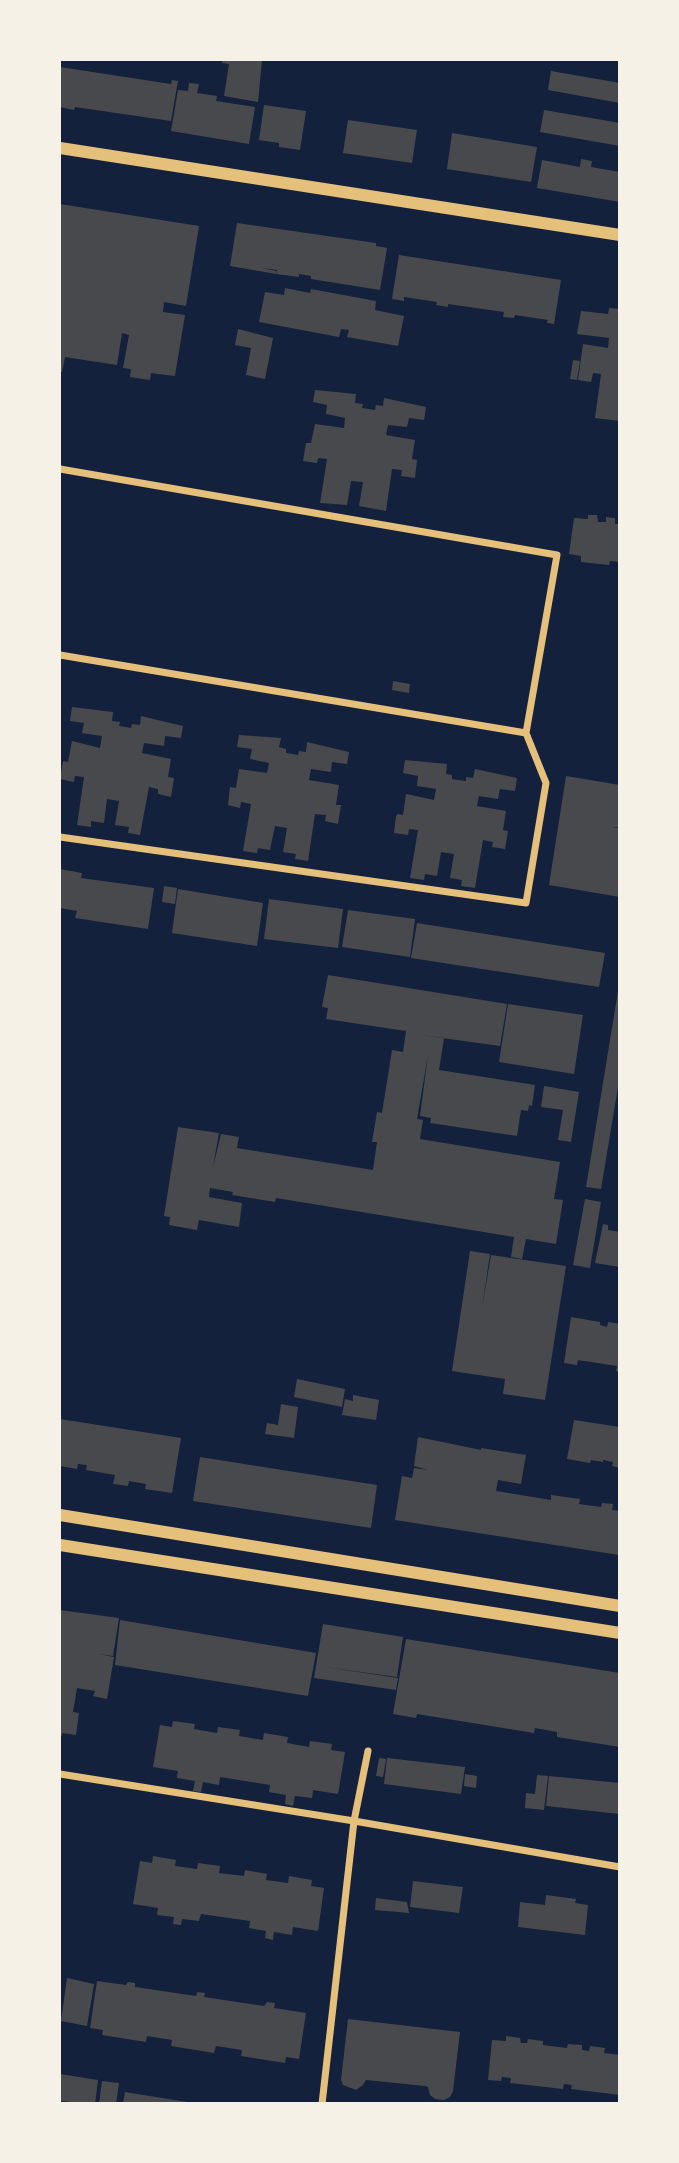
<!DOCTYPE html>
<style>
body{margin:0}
#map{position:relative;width:679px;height:2163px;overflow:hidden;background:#14213d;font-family:Karla,sans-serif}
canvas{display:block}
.frame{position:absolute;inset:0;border:61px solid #f6f1e7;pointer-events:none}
</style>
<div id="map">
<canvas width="679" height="2163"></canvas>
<div class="frame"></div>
</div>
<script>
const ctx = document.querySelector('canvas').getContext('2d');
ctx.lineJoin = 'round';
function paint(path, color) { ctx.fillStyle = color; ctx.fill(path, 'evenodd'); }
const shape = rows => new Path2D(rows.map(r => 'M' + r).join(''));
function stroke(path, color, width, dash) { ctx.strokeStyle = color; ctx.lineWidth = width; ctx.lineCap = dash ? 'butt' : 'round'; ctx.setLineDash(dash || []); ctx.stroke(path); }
const building = shape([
 [223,60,262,60,258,102,224,96,229,64,222,63],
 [60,67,171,84,172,80,178,81,171,121,75,107,74,110,60,107],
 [551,71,620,83,620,103,548,90],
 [189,83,199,84,197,93,217,96,216,101,255,107,249,144,171,131,178,90,188,91],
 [264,105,306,111,300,150,279,147,279,143,259,140],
 [544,110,620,123,620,146,540,132],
 [348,120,417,130,412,163,343,153],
 [452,133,537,147,531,182,447,169],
 [581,159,592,161,591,167,620,172,620,202,537,188,542,160,580,167],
 [60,204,199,226,186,306,164,302,163,312,185,315,175,376,151,373,150,380,130,377,131,369,123,368,129,335,122,333,117,365,65,357,62,372,60,372],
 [237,223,376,243,376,246,387,248,380,290,311,279,311,276,299,274,299,277,276,274,277,270,262,268,276,271,276,274,230,266],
 [399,255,561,280,554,324,547,323,548,320,515,315,514,318,503,317,504,312,448,304,448,307,436,305,437,302,404,297,404,301,392,299],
 [285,288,310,293,311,289,376,301,375,310,404,316,398,346,347,337,349,330,341,329,339,337,259,322,265,292,284,295],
 [609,308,620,309,620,421,595,418,601,374,593,373,591,382,578,380,583,344,608,348,609,338,577,334,581,311,608,314],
 [238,329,273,338,265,379,246,375,251,348,235,345],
 [573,360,580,361,577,380,570,379],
 [315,390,356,394,355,403,363,404,362,408,375,410,376,405,383,406,384,398,426,407,424,420,409,418,407,427,388,425,386,435,415,440,412,459,417,460,415,478,401,476,402,470,392,469,386,511,359,506,363,482,351,481,347,505,320,503,327,459,318,458,317,463,303,461,306,443,311,443,315,424,344,428,345,418,326,414,327,405,313,402],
 [588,515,597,515,598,522,606,522,606,517,615,518,615,524,620,524,620,562,610,561,609,565,581,562,581,556,569,554,574,518,588,519],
 [393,681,410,684,409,693,392,690],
 [72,707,113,712,112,721,120,722,119,726,131,728,132,724,140,725,141,716,183,726,181,738,165,736,164,746,144,743,142,753,171,759,168,777,174,778,171,797,158,794,158,789,149,787,140,835,128,833,129,827,115,825,119,801,107,799,104,823,91,821,91,827,77,825,84,777,75,776,74,782,60,779,63,761,68,762,72,741,100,748,102,736,82,733,84,723,70,721],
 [239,735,281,738,279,747,286,749,286,753,298,755,299,751,306,752,307,742,349,752,347,764,332,762,331,772,311,769,309,780,339,785,336,805,341,805,338,824,325,821,326,815,315,814,308,861,295,859,296,854,283,852,287,828,275,826,270,850,258,848,257,853,243,851,251,804,241,802,240,808,228,805,230,787,236,788,239,769,267,773,269,763,250,759,252,749,237,747],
 [405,760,447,764,446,774,452,775,452,779,466,781,466,777,473,778,475,769,517,778,515,791,500,789,498,799,479,796,477,806,506,811,503,830,508,831,505,849,492,847,493,842,483,840,475,888,461,886,462,880,450,878,454,854,441,852,437,876,425,874,424,880,410,878,418,830,409,829,408,835,394,833,396,816,398,814,403,815,406,794,434,800,436,789,417,786,418,776,403,773],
 [566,776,620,785,620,827,612,827,620,828,620,897,549,885],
 [60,869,82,873,81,878,154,888,148,929,75,918,77,911,60,908],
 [164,886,177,888,175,904,162,902],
 [178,889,263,903,257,946,172,933],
 [269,899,343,909,338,948,264,939],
 [348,910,415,919,410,957,342,947],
 [417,923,605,953,599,987,411,958],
 [328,975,507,1004,500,1046,420,1035,444,1038,439,1070,535,1085,532,1106,529,1105,528,1111,521,1110,517,1136,430,1123,431,1118,420,1116,428,1055,417,1119,423,1120,420,1139,560,1162,554,1199,563,1200,556,1244,526,1239,522,1259,511,1257,514,1237,276,1198,275,1202,232,1195,233,1192,210,1188,209,1197,242,1203,239,1227,199,1220,197,1230,169,1225,170,1217,164,1216,178,1127,219,1133,213,1167,221,1134,239,1137,237,1148,373,1170,377,1142,372,1142,377,1112,382,1113,392,1050,403,1052,406,1031,326,1019,328,1008,322,1007],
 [618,991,620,1075,601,1189,586,1187],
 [508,1004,583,1015,574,1074,499,1062],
 [544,1086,579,1092,571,1142,558,1140,563,1110,541,1107],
 [585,1199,601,1202,590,1268,573,1265],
 [603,1224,608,1225,608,1230,620,1232,620,1267,595,1263],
 [470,1251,490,1254,482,1308,491,1255,566,1266,545,1400,503,1394,505,1379,452,1371],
 [571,1317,600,1322,600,1325,607,1327,608,1322,620,1324,620,1372,616,1371,617,1366,578,1360,577,1365,564,1363],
 [297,1379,345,1389,342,1407,294,1397],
 [353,1395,379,1400,376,1420,342,1415,345,1399,353,1401],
 [281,1404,298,1407,294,1438,265,1434,267,1423,278,1425],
 [60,1419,181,1438,172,1493,145,1489,146,1484,129,1481,128,1486,113,1484,115,1475,86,1470,87,1465,78,1464,77,1469,60,1466],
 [574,1420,620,1427,620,1468,612,1466,613,1462,603,1460,603,1462,591,1460,590,1463,567,1459],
 [418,1437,481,1450,481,1448,526,1455,521,1484,498,1480,496,1491,551,1500,551,1495,580,1499,579,1504,601,1507,602,1503,613,1504,612,1510,620,1511,619,1555,395,1520,402,1476,412,1478,414,1468,428,1470,414,1466],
 [200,1457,377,1485,371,1528,193,1501],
 [60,1610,119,1618,113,1656,99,1654,114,1657,107,1699,93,1696,95,1691,77,1688,73,1712,79,1713,76,1735,62,1733,62,1736,60,1735],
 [120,1620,316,1653,308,1696,115,1665],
 [323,1624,403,1637,397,1677,325,1667,398,1678,396,1690,314,1678],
 [406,1639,620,1673,620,1747,557,1737,557,1732,535,1728,534,1733,417,1714,416,1718,393,1714],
 [173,1721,195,1724,194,1729,217,1733,218,1727,240,1730,239,1736,263,1740,264,1733,288,1737,287,1743,309,1747,310,1741,332,1744,331,1750,345,1752,338,1794,313,1790,312,1798,295,1796,293,1806,285,1804,286,1795,269,1792,270,1785,220,1777,219,1785,203,1782,201,1792,193,1791,195,1781,177,1778,178,1771,153,1767,160,1725,172,1727],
 [379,1758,386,1759,383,1777,376,1776],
 [387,1758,465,1767,461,1794,384,1784],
 [465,1774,477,1776,476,1788,464,1786],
 [537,1775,548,1776,544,1810,525,1808,526,1793,535,1794],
 [549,1776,620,1783,620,1814,546,1806],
 [153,1856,176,1860,175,1866,197,1869,198,1863,220,1866,219,1873,244,1876,245,1870,267,1874,266,1880,288,1883,289,1876,312,1880,311,1886,324,1888,318,1931,293,1927,292,1935,274,1932,273,1940,265,1938,266,1931,249,1928,250,1921,201,1914,199,1921,182,1919,181,1925,173,1924,174,1917,157,1915,158,1908,133,1904,140,1861,152,1863],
 [413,1881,463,1887,459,1913,410,1907],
 [546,1895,576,1899,575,1903,588,1905,585,1935,518,1927,520,1902,545,1905],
 [376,1898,407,1902,409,1913,375,1910],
 [67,1978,94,1984,87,2026,61,2021],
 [97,1981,126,1985,128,1982,135,1983,135,1987,196,1996,197,1992,205,1993,204,1997,264,2006,267,2002,275,2003,274,2008,306,2013,299,2059,286,2057,285,2063,241,2056,242,2050,216,2046,214,2053,171,2046,172,2040,147,2036,146,2042,102,2035,103,2030,90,2028],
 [348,2019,460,2032,453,2091,450,2097,444,2100,435,2099,430,2095,428,2087,425,2086,366,2080,363,2085,356,2090,343,2085,341,2080],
 [506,2036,520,2038,521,2043,527,2043,528,2039,543,2041,543,2045,567,2048,568,2044,582,2045,582,2050,589,2051,590,2046,605,2048,604,2053,620,2055,620,2095,571,2089,572,2085,564,2084,563,2089,510,2083,511,2078,502,2077,501,2081,488,2080,492,2040,506,2041],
 [60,2074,98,2080,95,2104,60,2101],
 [102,2081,119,2083,116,2104,99,2104],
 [125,2092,187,2102,186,2104,123,2104]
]);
const minor = shape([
 [60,469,557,555,526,733,546,783,526,903,60,837],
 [60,655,526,733],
 [60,1774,354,1821,620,1867],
 [322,2104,354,1821,368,1751]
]);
const tertiary = shape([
 [60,148,620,235],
 [60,1515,620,1606],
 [60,1545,620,1633]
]);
paint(building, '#48494c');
stroke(minor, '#e5c07b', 7);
stroke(tertiary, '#e5c07b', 12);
</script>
